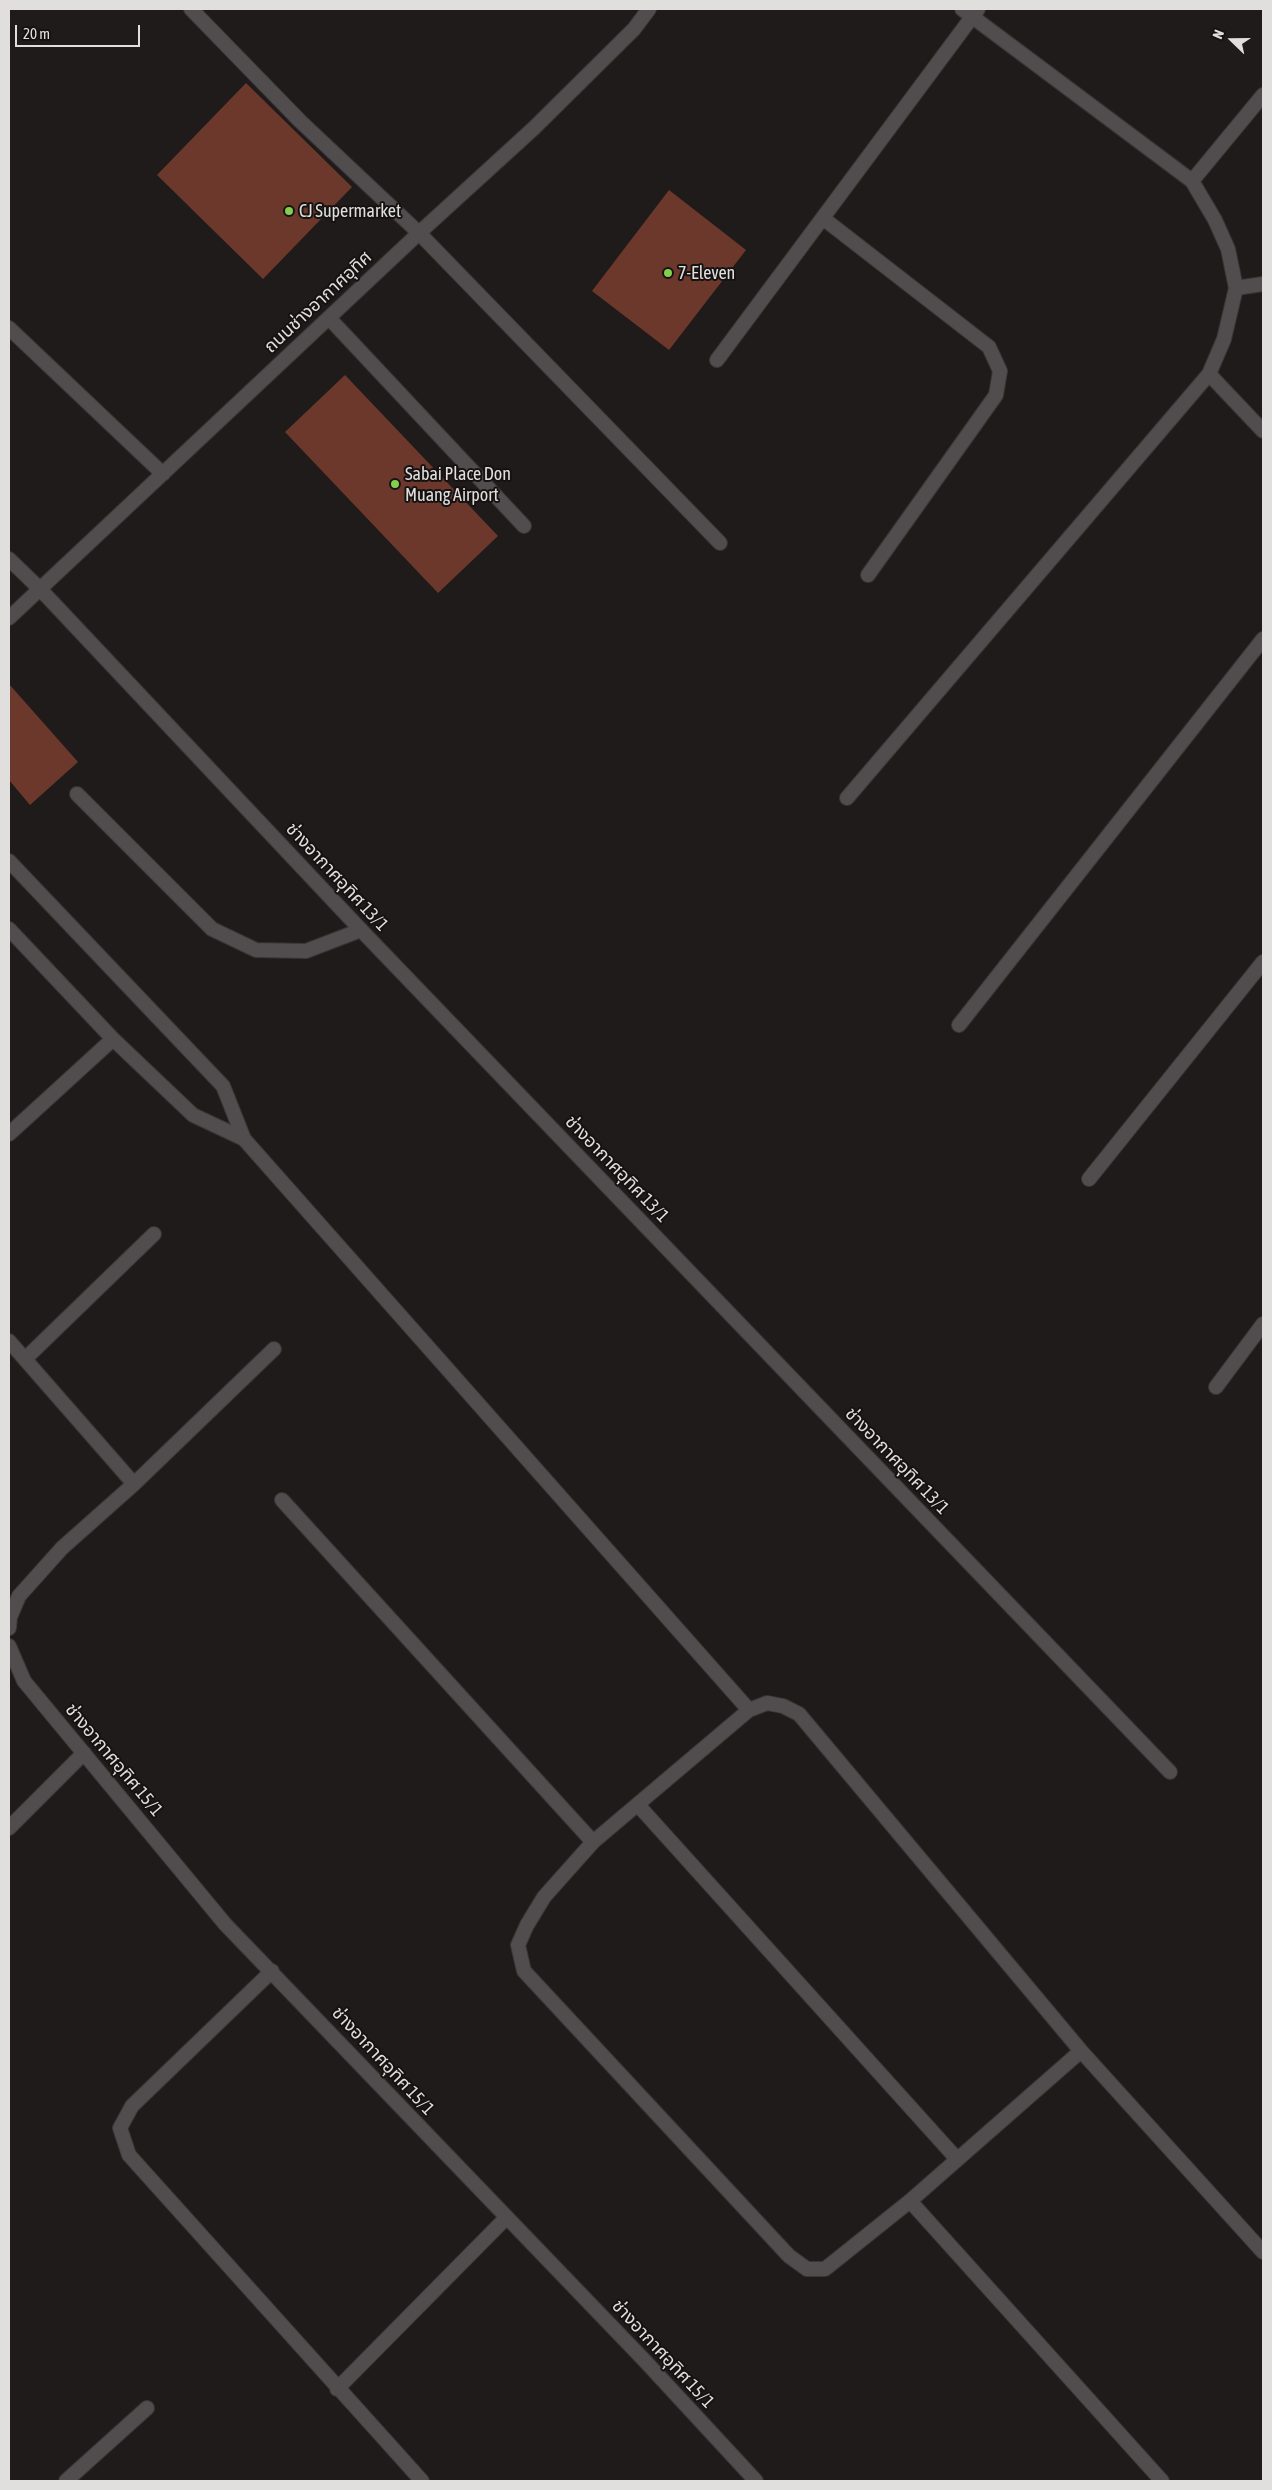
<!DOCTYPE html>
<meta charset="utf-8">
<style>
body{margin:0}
#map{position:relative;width:1272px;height:2490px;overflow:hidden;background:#1f1b1b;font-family:"Asap Condensed",sans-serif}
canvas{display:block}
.frame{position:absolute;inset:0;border:10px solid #e1dede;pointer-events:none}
.north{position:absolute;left:1207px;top:15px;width:50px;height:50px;-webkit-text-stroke:4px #151212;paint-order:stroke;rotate:292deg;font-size:14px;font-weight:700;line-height:20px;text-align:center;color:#e1dede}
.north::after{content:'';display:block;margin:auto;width:18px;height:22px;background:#e1dede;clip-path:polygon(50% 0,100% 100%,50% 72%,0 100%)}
.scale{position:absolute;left:15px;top:25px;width:125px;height:22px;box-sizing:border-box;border:2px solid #e1dede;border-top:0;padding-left:6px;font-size:15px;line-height:18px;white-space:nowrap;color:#e1dede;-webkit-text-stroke:4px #151212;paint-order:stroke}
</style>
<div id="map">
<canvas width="1272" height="2490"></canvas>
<div class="frame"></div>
<div class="north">N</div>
<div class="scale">20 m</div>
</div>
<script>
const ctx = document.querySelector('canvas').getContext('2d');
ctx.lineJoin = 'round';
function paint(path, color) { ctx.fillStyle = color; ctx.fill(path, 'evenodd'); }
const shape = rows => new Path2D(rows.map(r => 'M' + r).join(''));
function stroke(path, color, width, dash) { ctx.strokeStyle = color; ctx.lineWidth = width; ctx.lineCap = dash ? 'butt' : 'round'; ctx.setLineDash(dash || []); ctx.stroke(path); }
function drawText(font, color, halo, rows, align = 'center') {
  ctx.font = font + ' "Asap Condensed","Noto Sans Thai",sans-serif'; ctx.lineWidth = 4; ctx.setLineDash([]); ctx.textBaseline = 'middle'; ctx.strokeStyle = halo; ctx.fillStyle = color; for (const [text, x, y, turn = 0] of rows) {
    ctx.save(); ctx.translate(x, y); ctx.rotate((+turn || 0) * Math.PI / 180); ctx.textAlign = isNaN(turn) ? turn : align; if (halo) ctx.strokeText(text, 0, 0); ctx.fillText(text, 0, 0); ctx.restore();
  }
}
const building = shape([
 [246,83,352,187,263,279,157,175],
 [669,190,746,250,669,350,592,291],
 [345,375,498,536,438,593,285,432],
 [9,684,78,762,30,805,9,780]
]);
const service = shape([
 [419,233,720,543],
 [329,318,524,526],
 [77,794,212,929,256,950,306,951,361,930],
 [25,1359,154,1234]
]);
const minor = shape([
 [191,9,300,121,419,233],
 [962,9,1192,181,1263,95],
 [824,219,989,347,1000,371,996,395,868,575],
 [1236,288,1263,284],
 [9,328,163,474],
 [717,360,978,9],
 [1209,374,1263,431],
 [9,559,40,589,361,930,1170,1772],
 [9,618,419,233,534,128,634,29,649,9],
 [847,798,1209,374,1224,339,1236,288,1228,249,1215,220,1192,181],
 [9,861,223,1086,244,1139,749,1710],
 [9,929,113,1039,193,1115,244,1139],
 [959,1025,1263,639],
 [9,1134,113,1039],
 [1089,1179,1263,962],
 [9,1341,134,1484,62,1548,19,1596,10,1617,9,1628],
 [1216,1387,1263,1324],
 [134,1484,274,1349],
 [282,1500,593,1842],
 [9,1646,24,1681,225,1924,645,2361,756,2481],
 [638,1805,957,2159],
 [9,1828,84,1753],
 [272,1971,132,2106,120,2128,129,2155,422,2481],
 [1081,2051,910,2201,825,2269,807,2269,789,2256,524,1971,518,1945,527,1925,544,1897,593,1842,749,1710,767,1703,783,1706,799,1714,1081,2051,1263,2252],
 [910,2201,1162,2481],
 [337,2389,506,2218],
 [66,2481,147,2408]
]);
const markers = [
 [289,211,5,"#84cf4d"],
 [668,273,5,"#84cf4d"],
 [395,484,5,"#84cf4d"]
];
const poiNames = [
 ["CJ Supermarket",299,211],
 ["7-Eleven",678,273],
 ["Sabai Place Don",405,474],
 ["Muang Airport",405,495]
];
const streetNames = [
 ["ถนนช่างอากาศอุทิศ",318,302,-43],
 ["ช่างอากาศอุทิศ 13/1",337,877,47],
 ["ช่างอากาศอุทิศ 13/1",617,1169,46],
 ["ช่างอากาศอุทิศ 13/1",897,1461,46],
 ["ช่างอากาศอุทิศ 15/1",114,1760,50],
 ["ช่างอากาศอุทิศ 15/1",383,2061,47],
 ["ช่างอากาศอุทิศ 15/1",663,2354,47]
];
paint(building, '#6d382c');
stroke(service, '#383636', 16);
stroke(minor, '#383636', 16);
stroke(service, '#514c4d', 14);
stroke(minor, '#514c4d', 14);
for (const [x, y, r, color] of markers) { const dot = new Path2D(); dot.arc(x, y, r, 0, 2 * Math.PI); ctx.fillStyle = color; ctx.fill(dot); stroke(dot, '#151212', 2); }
drawText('18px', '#e1dede', '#151212', poiNames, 'left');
drawText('18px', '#e1dede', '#151212', streetNames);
</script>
